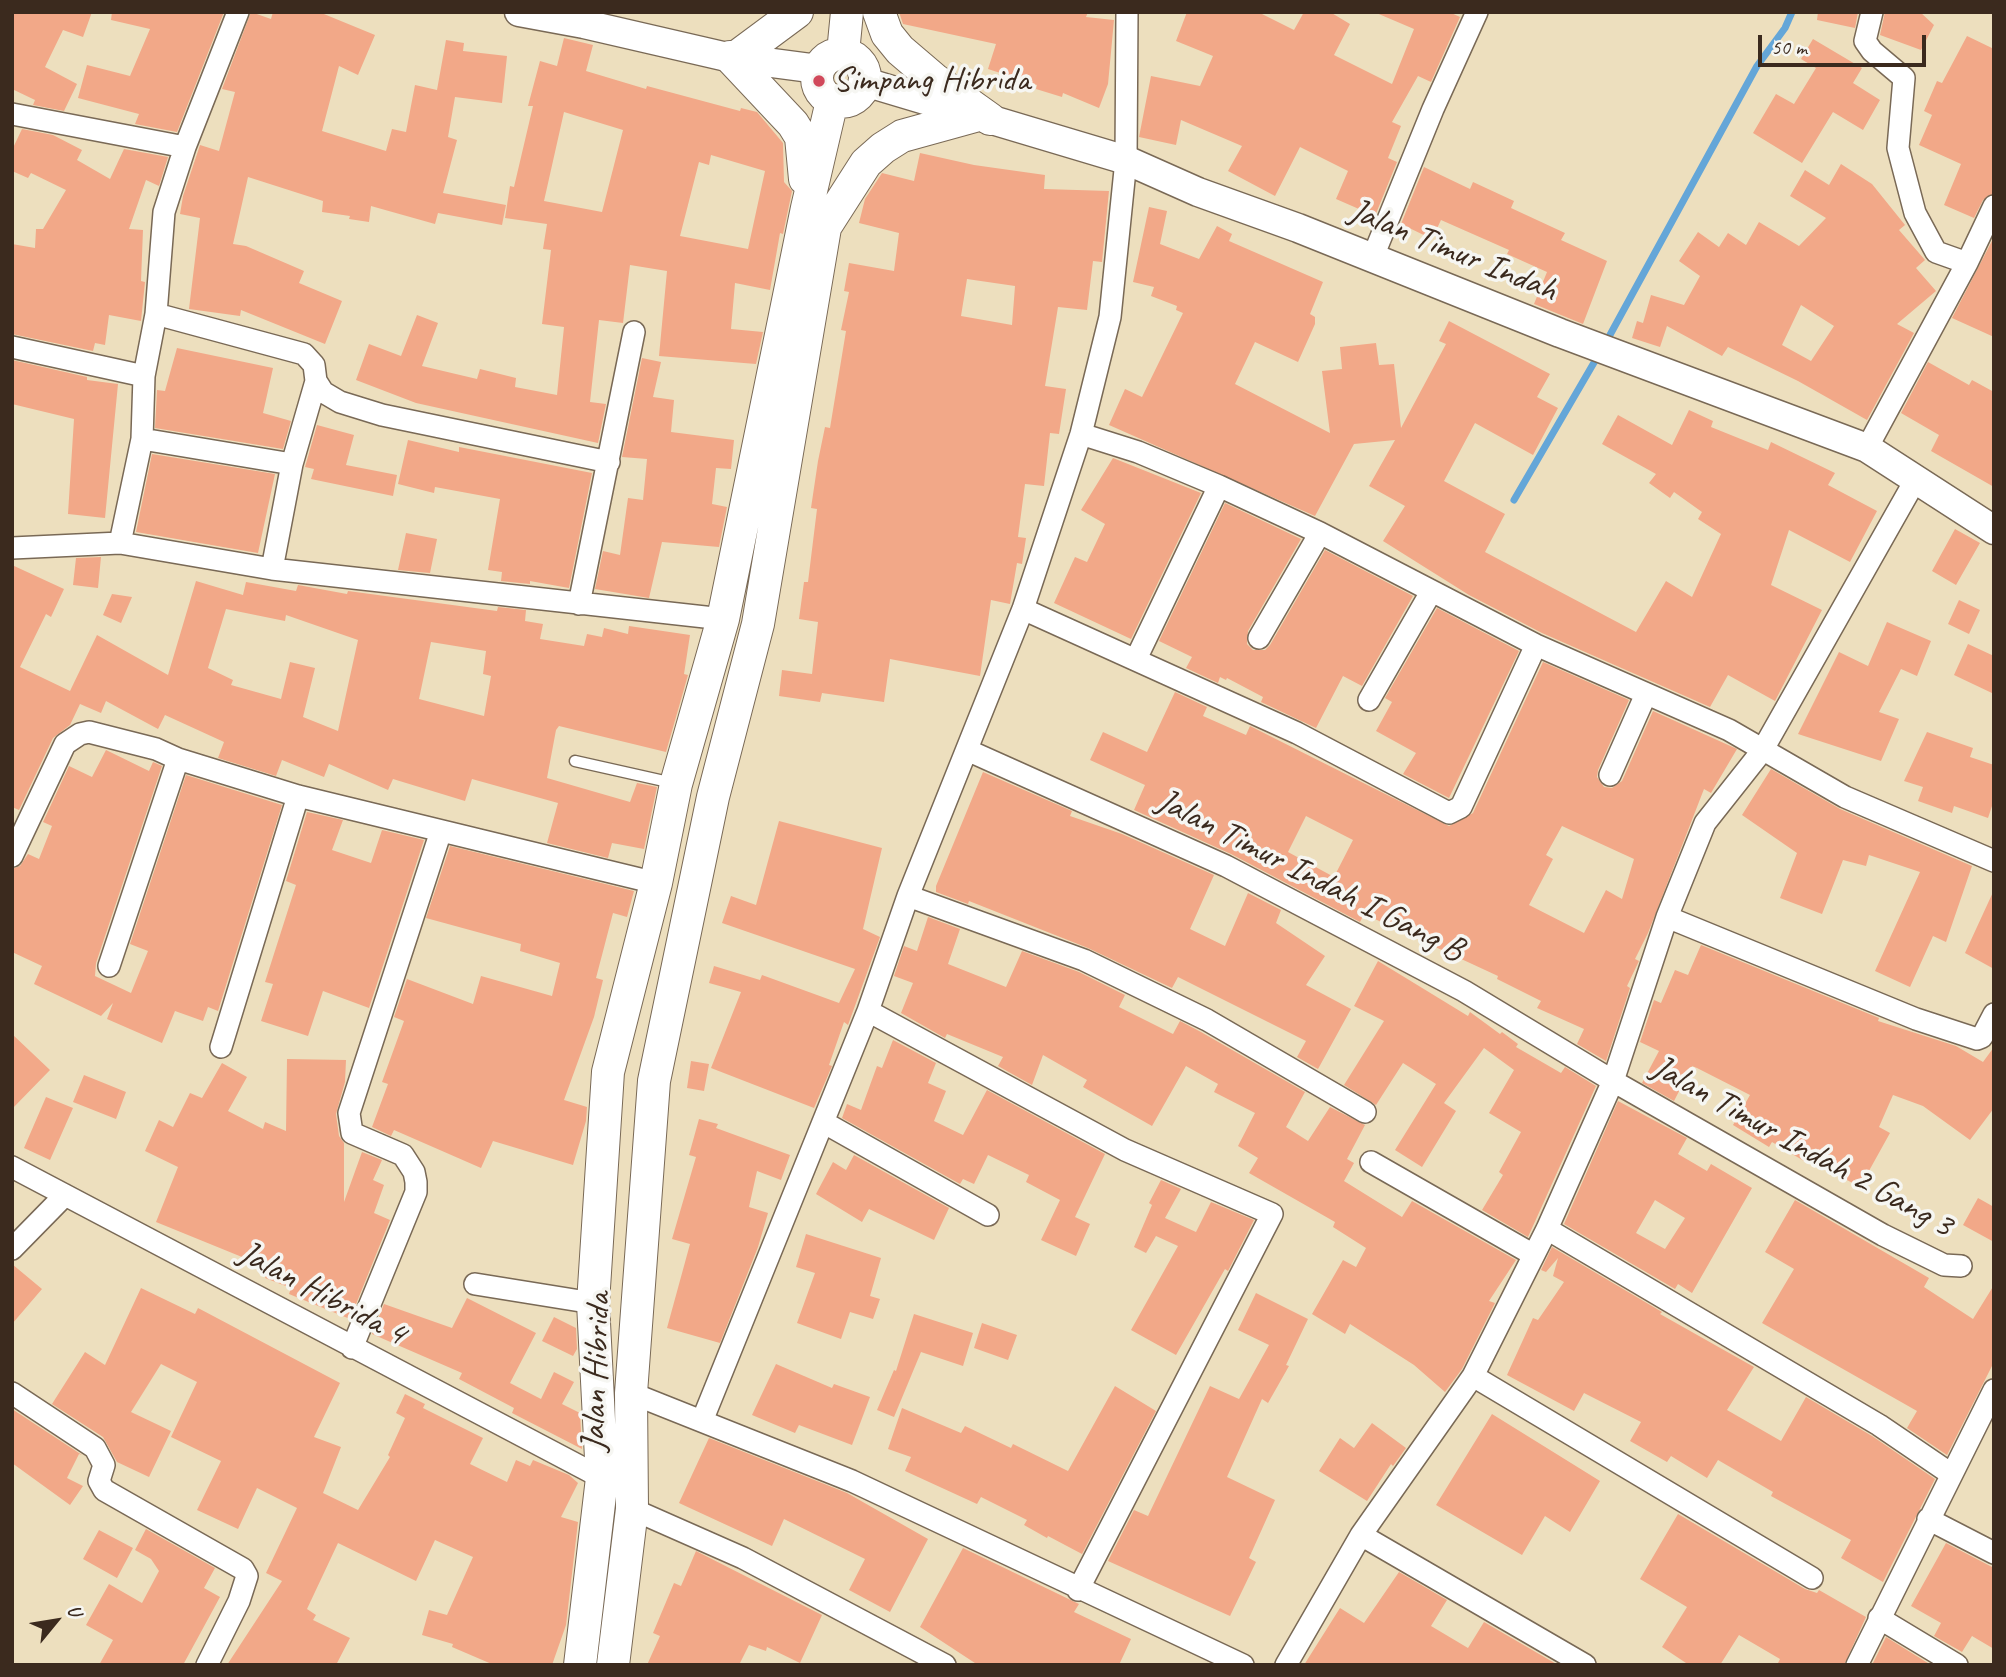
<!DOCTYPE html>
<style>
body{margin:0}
#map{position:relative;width:2006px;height:1677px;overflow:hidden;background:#eddfbe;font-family:Caveat,sans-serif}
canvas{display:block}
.frame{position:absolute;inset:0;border:14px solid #3b2a1e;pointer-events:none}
.north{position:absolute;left:21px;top:1586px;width:70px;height:70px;-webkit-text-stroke:5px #f6f6f2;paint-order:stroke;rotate:60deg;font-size:19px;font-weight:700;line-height:28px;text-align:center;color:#3b2a1e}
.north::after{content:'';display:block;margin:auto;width:24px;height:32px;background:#3b2a1e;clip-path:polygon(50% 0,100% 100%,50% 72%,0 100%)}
.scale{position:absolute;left:1758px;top:35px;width:168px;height:32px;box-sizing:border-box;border:4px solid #3b2a1e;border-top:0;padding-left:9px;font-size:21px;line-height:24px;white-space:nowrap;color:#3b2a1e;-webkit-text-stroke:5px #f6f6f2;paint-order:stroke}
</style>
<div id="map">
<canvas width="2006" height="1677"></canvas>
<div class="frame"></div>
<div class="north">U</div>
<div class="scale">50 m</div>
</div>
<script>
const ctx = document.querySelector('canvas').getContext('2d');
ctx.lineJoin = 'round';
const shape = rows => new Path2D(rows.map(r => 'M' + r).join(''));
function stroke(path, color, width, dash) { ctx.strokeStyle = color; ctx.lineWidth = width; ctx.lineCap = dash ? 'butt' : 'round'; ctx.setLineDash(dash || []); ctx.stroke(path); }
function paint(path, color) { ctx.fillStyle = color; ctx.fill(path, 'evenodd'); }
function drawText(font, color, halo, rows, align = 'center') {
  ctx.font = font + ' Caveat,sans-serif'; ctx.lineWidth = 7; ctx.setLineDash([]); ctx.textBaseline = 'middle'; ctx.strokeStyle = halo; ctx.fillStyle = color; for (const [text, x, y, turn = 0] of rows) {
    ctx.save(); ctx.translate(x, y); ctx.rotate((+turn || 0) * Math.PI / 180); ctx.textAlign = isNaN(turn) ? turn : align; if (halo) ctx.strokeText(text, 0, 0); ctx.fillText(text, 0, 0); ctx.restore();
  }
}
const stream = shape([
 [1605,344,1757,66,1785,28,1792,12],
 [1514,500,1599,354]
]);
const building = shape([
 [12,12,92,12,83,37,63,30,45,67,77,84,64,111,33,105,35,100,12,89],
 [112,12,224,12,177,132,135,124,139,114,78,98,87,65,130,76,150,29,111,20],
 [251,12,271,19,273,12,319,12,375,35,358,75,339,66,322,131,386,151,392,129,406,132,415,85,437,90,446,40,464,43,463,51,507,56,502,103,455,97,448,137,457,140,443,193,506,205,502,225,438,213,435,224,371,206,369,222,349,219,350,216,322,212,323,201,248,177,233,244,246,246,304,271,299,283,342,301,325,344,241,310,240,316,189,309,200,218,180,214,183,196,200,145,219,151,235,92,222,89],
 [899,12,1088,12,1086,17,1114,20,1108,84,1099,108,1063,93,1062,97,1036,89,1037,85,988,69,996,44,903,24],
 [1187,12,1258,12,1294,30,1304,12,1330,12,1350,24,1334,55,1392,84,1414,29,1374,12,1449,12,1460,17,1431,82,1418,76,1392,122,1401,126,1388,158,1397,162,1375,216,1336,199,1348,171,1300,147,1275,196,1228,171,1242,146,1181,120,1176,145,1139,137,1151,76,1200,86,1213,56,1176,41],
 [1818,12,1858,12,1855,28,1817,20],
 [1885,12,1920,12,1934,25,1921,50,1880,35],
 [1967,36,1994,49,1994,193,1983,200,1974,218,1944,205,1961,164,1919,145,1932,115,1924,111,1937,81,1942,83],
 [564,38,593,45,586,71,646,89,647,86,740,111,741,108,757,112,783,143,784,182,792,191,783,234,780,233,770,290,735,283,731,329,763,332,756,364,659,356,667,271,630,265,623,323,599,320,590,402,606,404,598,443,416,403,356,380,369,344,401,356,417,315,438,323,422,366,477,379,480,369,516,378,515,387,557,395,564,327,542,324,551,250,543,249,547,224,505,218,510,186,514,187,533,106,528,106,540,61,557,66],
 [564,112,623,130,602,212,544,201],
 [711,155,765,171,748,249,680,236,699,162,709,165],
 [1813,39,1862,68,1853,83,1880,100,1863,130,1833,112,1802,163,1753,133,1776,94,1794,104,1816,68,1801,59],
 [22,129,53,135,82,150,77,160,110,179,124,149,168,157,159,186,146,180,129,229,143,230,141,281,145,282,141,321,109,315,105,345,95,343,93,351,12,334,12,244,35,248,36,229,43,229,66,190,31,173,28,178,12,171,12,150],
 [920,153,974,165,1045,175,1044,189,1109,191,1102,262,1093,261,1087,310,1058,307,1045,386,1066,389,1059,434,1050,433,1044,486,1025,484,1018,537,1026,538,1022,564,1017,563,1010,604,991,600,980,676,890,659,884,702,822,693,820,702,779,696,782,670,812,674,818,622,799,619,804,582,808,582,817,509,811,508,818,461,825,427,830,428,846,331,841,330,849,292,844,291,849,263,894,271,899,233,859,223,865,199,882,173,914,181],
 [967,279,1015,286,1012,325,961,316],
 [1841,164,1872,184,1905,225,1899,230,1925,260,1916,268,1936,291,1897,324,1914,333,1867,420,1798,381,1728,347,1722,356,1667,326,1660,347,1632,338,1637,321,1643,323,1651,295,1684,305,1700,276,1679,261,1698,232,1719,247,1728,233,1746,245,1759,222,1799,246,1826,218,1790,196,1805,170,1829,185],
 [1801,305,1834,326,1811,361,1782,345],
 [1424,167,1470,189,1473,182,1514,201,1511,208,1565,233,1561,240,1607,261,1583,324,1534,304,1547,272,1507,254,1509,250,1441,220,1432,239,1401,224],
 [1149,207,1167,211,1160,244,1199,259,1217,226,1232,234,1229,241,1323,282,1310,314,1315,317,1315,324,1298,362,1255,342,1235,384,1330,433,1322,371,1342,369,1340,347,1376,343,1379,365,1394,364,1401,428,1446,344,1439,341,1449,321,1550,374,1537,397,1558,408,1533,455,1475,423,1444,481,1505,514,1485,552,1636,632,1666,581,1692,597,1721,534,1698,519,1702,512,1674,492,1670,498,1649,483,1656,474,1602,444,1618,415,1672,445,1689,410,1713,421,1711,427,1768,450,1771,442,1835,473,1828,485,1877,511,1850,562,1789,530,1771,585,1822,610,1775,701,1728,675,1710,707,1542,633,1469,595,1383,541,1405,506,1369,486,1395,440,1354,444,1315,516,1109,425,1125,389,1142,397,1183,313,1176,310,1177,306,1151,296,1154,287,1133,282],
 [1994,237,1994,337,1952,318],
 [177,348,273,368,263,413,291,421,283,449,155,428,157,390,165,391],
 [642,358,661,362,653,397,674,400,671,432,734,440,731,469,716,468,712,504,727,507,719,547,662,542,649,598,595,589,603,551,620,555,628,498,643,500,647,459,622,457],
 [12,360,87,377,87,380,118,384,105,518,68,514,74,419,12,404],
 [1928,362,1969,385,1972,380,1994,392,1994,487,1931,451,1939,435,1901,413],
 [317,425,354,435,346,465,397,475,393,496,311,479,314,469,305,467],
 [408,440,459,452,459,447,592,473,569,588,530,581,530,584,501,581,502,572,488,570,500,499,435,487,434,493,398,484],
 [152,454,275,474,258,553,136,532],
 [1113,458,1201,493,1131,639,1054,603,1075,557,1087,562,1105,524,1081,510],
 [1225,503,1301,539,1248,631,1247,644,1253,650,1265,650,1270,645,1325,550,1413,596,1362,686,1343,676,1316,728,1261,702,1263,697,1227,678,1226,680,1220,677,1218,683,1186,668,1192,657,1159,641],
 [1955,529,1980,543,1956,585,1932,571],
 [406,533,437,539,430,573,398,570],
 [101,557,98,588,73,585,76,558],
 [12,565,64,589,51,617,46,614,20,667,70,691,97,635,168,675,196,581,243,595,246,582,296,591,298,585,347,594,348,591,497,611,498,607,526,610,525,621,543,624,540,639,584,646,587,634,602,637,604,628,628,634,629,626,690,635,684,674,688,675,666,752,559,726,556,730,547,778,630,802,637,783,657,787,644,849,612,843,608,858,547,843,558,803,472,779,465,801,393,779,388,790,329,764,324,777,282,760,276,776,218,758,224,742,165,715,158,729,106,701,101,713,80,704,70,725,53,738,19,810,12,807],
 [226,609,285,621,286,615,358,640,338,731,303,717,315,668,290,662,281,699,231,685,233,680,208,668],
 [431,642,486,651,483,674,491,676,484,716,419,699],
 [112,594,132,597,121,623,103,615],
 [1959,600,1980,610,1969,634,1948,624],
 [1437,608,1519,651,1449,798,1403,774,1416,753,1376,731,1392,702,1385,698],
 [1887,622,1931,641,1917,676,1901,669,1879,712,1899,719,1881,761,1798,734,1839,652,1868,666],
 [1968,644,1994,656,1994,694,1954,675],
 [1543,662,1629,700,1598,770,1597,777,1604,787,1612,788,1622,781,1653,711,1737,749,1711,793,1704,789,1648,933,1635,959,1639,961,1627,986,1630,988,1606,1061,1577,1044,1584,1029,1537,1008,1541,1001,1497,979,1498,976,1364,914,1360,922,1231,854,1134,810,1145,785,1090,760,1103,732,1147,752,1175,692,1207,707,1203,716,1246,735,1250,726,1449,826,1473,813],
 [1306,816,1353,840,1334,877,1288,852],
 [1562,826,1634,859,1622,899,1606,890,1584,933,1529,905,1553,859,1546,855],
 [1927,732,1973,748,1970,757,1994,765,1994,800,1988,818,1954,806,1952,813,1918,801,1923,787,1904,781],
 [106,750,149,771,153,762,162,766,96,963,95,976,131,993,148,951,130,944,186,775,282,805,218,1011,208,1007,203,1021,175,1011,162,1043,107,1019,113,1003,101,1016,34,984,42,966,12,952,12,869,20,866,28,854,39,859,52,826,43,822,69,766,92,777],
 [1771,769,1840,809,1972,866,1946,942,1933,936,1910,987,1875,971,1920,872,1869,855,1866,866,1843,860,1822,914,1780,898,1797,853,1742,815],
 [983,772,1072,811,1070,816,1122,834,1214,875,1190,929,1225,946,1248,893,1281,910,1276,923,1325,956,1306,985,1351,1009,1318,1069,1297,1057,1306,1041,1178,977,1172,988,1088,948,969,901,968,904,936,892,936,886],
 [307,812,343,820,332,850,371,863,382,830,424,840,369,1008,323,991,308,1036,261,1021,273,984,265,982,296,885,286,881],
 [779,821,882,848,863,929,880,937,848,1025,844,1022,829,1065,832,1066,814,1108,711,1068,741,992,709,983,714,966,760,980,762,975,839,1003,855,969,722,923,731,896,756,905],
 [450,846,634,891,627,917,613,913,596,978,603,980,594,1017,564,1100,587,1107,586,1121,573,1165,493,1141,481,1168,394,1130,391,1136,372,1127,388,1084,382,1082,404,1021,394,1017,407,979,473,1004,481,976,552,996,560,963,520,951,521,944,426,918],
 [1994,890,1994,969,1965,953],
 [928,917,960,929,948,964,1006,987,1022,951,1079,972,1125,995,1119,1007,1173,1034,1180,1021,1201,1032,1305,1092,1286,1127,1308,1141,1330,1107,1365,1125,1347,1159,1354,1163,1344,1181,1402,1217,1412,1201,1516,1260,1489,1301,1495,1303,1462,1369,1445,1392,1414,1365,1350,1324,1345,1334,1312,1314,1343,1260,1356,1267,1366,1248,1333,1227,1335,1222,1249,1173,1258,1158,1238,1146,1255,1113,1214,1092,1218,1084,1186,1066,1152,1126,1083,1087,1087,1080,1043,1055,1032,1085,998,1066,1003,1057,947,1034,945,1038,901,1013,913,983,894,976,904,946,917,951],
 [1701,945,1879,1018,1878,1021,1956,1046,1983,1062,1994,1047,1994,1108,1970,1140,1923,1106,1893,1095,1879,1127,1890,1133,1860,1187,1806,1158,1804,1161,1772,1142,1769,1147,1733,1125,1750,1095,1697,1068,1692,1066,1674,1101,1642,1083,1659,1051,1640,1042,1654,1000,1661,1003,1675,970,1688,975],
 [1378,961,1468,1016,1470,1012,1500,1034,1502,1032,1518,1044,1516,1047,1561,1073,1565,1067,1596,1086,1528,1237,1482,1210,1503,1175,1499,1172,1521,1132,1489,1113,1514,1070,1484,1048,1444,1103,1456,1111,1422,1167,1395,1150,1436,1084,1403,1063,1376,1105,1344,1085,1384,1021,1354,1006],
 [12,1034,50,1070,12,1109],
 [893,1040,936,1063,928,1083,946,1091,934,1121,963,1135,987,1090,1105,1154,1075,1217,1090,1224,1076,1256,1041,1240,1060,1200,1026,1182,1029,1175,988,1155,974,1184,963,1179,960,1184,842,1118,847,1104,861,1110,877,1066,882,1068],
 [287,1059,346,1060,345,1082,336,1114,339,1136,344,1143,344,1202,362,1152,382,1160,373,1180,384,1185,374,1213,390,1220,350,1319,289,1294,291,1288,265,1278,269,1268,156,1222,178,1167,145,1151,159,1120,173,1127,190,1093,202,1098,222,1063,247,1077,228,1111,263,1129,265,1122,286,1131],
 [691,1061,709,1064,704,1091,687,1088],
 [84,1075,126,1092,116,1119,73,1102],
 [46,1097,73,1108,50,1160,24,1148],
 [1618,1101,1687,1138,1678,1154,1707,1171,1711,1164,1752,1188,1692,1293,1678,1284,1675,1289,1564,1224],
 [1655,1200,1685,1218,1665,1249,1636,1233],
 [699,1119,718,1124,716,1128,790,1155,781,1180,757,1171,749,1207,768,1213,758,1247,720,1343,667,1328,690,1244,672,1239,696,1157,689,1155],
 [854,1155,949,1208,934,1240,869,1209,862,1222,816,1194,833,1162,846,1170],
 [1161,1180,1181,1189,1165,1218,1196,1232,1211,1202,1254,1220,1228,1271,1225,1269,1176,1355,1131,1330,1178,1246,1156,1236,1146,1253,1134,1247,1152,1205,1149,1203],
 [1978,1198,1994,1207,1994,1242,1963,1225],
 [1795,1200,1929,1278,1924,1287,1973,1319,1994,1285,1994,1362,1947,1455,1907,1428,1917,1411,1762,1323,1794,1269,1765,1252],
 [806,1234,881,1258,870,1296,880,1299,873,1319,850,1312,841,1339,797,1323,815,1273,796,1267],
 [1552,1247,1662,1312,1660,1314,1754,1367,1727,1410,1781,1441,1806,1397,1872,1436,1935,1479,1883,1582,1841,1558,1851,1540,1771,1496,1773,1492,1718,1460,1707,1478,1671,1456,1667,1462,1630,1441,1641,1422,1584,1393,1574,1411,1507,1375,1533,1318,1538,1320,1564,1282,1553,1276,1558,1258,1546,1272,1541,1270],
 [12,1264,42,1289,12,1324],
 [141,1288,195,1314,198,1308,340,1383,314,1437,341,1447,323,1493,358,1510,390,1457,388,1455,405,1418,396,1413,405,1394,425,1404,423,1408,483,1438,470,1464,507,1482,516,1460,530,1466,533,1460,569,1475,578,1483,561,1517,578,1522,566,1625,552,1665,494,1665,452,1647,453,1644,422,1635,429,1610,447,1615,473,1557,435,1540,416,1581,338,1543,307,1609,316,1615,313,1620,350,1638,336,1665,227,1665,282,1581,266,1573,297,1508,257,1488,238,1529,197,1510,221,1461,171,1437,197,1382,161,1364,131,1412,171,1431,149,1477,117,1462,103,1437,52,1404,85,1352,105,1365],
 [1256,1293,1308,1319,1286,1365,1289,1366,1268,1403,1262,1399,1227,1477,1275,1500,1249,1558,1256,1562,1230,1616,1108,1561,1134,1510,1148,1516,1210,1386,1239,1399,1269,1345,1238,1330],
 [467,1298,536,1333,510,1383,541,1399,554,1372,574,1382,562,1404,580,1413,582,1449,512,1413,514,1408,459,1379,462,1373,372,1334,384,1304,452,1328],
 [914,1314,973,1333,963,1366,921,1352,894,1417,877,1410,894,1370,896,1371],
 [554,1317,576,1328,577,1349,573,1356,542,1341],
 [982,1323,1017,1335,1008,1360,974,1348],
 [776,1364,832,1388,834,1384,870,1397,852,1445,799,1425,795,1433,752,1415],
 [1115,1386,1156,1411,1082,1554,1048,1536,1047,1538,1024,1525,1027,1520,981,1497,977,1504,905,1471,911,1457,888,1449,902,1408,961,1433,965,1426,1011,1448,1013,1444,1068,1471],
 [12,1409,82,1455,79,1454,67,1478,83,1486,70,1505,12,1463],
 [1492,1414,1600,1481,1570,1532,1545,1516,1522,1555,1436,1505],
 [1372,1423,1406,1448,1393,1466,1391,1464,1367,1501,1319,1471,1340,1438,1354,1448],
 [709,1438,847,1493,928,1539,890,1612,849,1590,865,1559,784,1519,772,1546,679,1503],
 [1678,1514,1805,1589,1817,1593,1819,1590,1866,1617,1844,1665,1777,1665,1780,1659,1739,1635,1720,1665,1689,1665,1662,1647,1687,1607,1640,1579],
 [146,1529,215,1568,204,1588,220,1597,183,1665,99,1665,113,1640,86,1625,109,1584,142,1603,159,1571,151,1559,135,1550],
 [99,1530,133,1548,117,1578,83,1559],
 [1946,1543,1994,1568,1994,1649,1972,1636,1962,1652,1934,1636,1941,1623,1911,1606],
 [963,1548,1079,1604,1074,1612,1131,1639,1119,1665,978,1665,920,1627],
 [696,1551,822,1615,800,1663,767,1647,766,1651,749,1645,739,1665,647,1665,660,1636,653,1633,674,1583,681,1586],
 [1399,1572,1447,1600,1431,1626,1468,1648,1484,1622,1558,1665,1304,1665,1340,1608,1364,1623],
 [1886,1637,1931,1665,1872,1665]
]);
const lane = shape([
 [575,761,673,783]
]);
const street = shape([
 [1872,12,1865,41,1872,51,1904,78,1898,148,1915,213,1936,252,1967,263],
 [12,114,185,147],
 [1372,259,1433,109,1477,12],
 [156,314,304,354,314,365,316,381,292,464,272,569],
 [12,347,144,376],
 [316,381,323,392,340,402,382,415,609,462],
 [1081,434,1138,452,1219,486,1320,533,1536,645,1729,730,1845,797,1994,861],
 [142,439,292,464],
 [1867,448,1967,263,1994,206],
 [120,543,272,569,723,619],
 [12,548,120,543,142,439,144,376,156,314,164,212,185,147,238,12],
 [579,604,634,332],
 [1023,609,1297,733,1449,813,1461,807,1536,645],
 [1259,638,1320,533],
 [1136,659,1219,486],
 [1369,700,1431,592],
 [967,750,1226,866,1464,991,1613,1081,1883,1235,1944,1265,1961,1266],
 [1610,775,1646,694],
 [12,856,65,744,80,734,89,732,156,749,178,759,298,796,656,883],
 [908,896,1084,960,1207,1020,1365,1112],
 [1667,917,1916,1019,1977,1039,1982,1037,1994,1014],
 [109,966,178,759],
 [868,1011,1125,1150,1272,1214,1078,1590],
 [221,1047,298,796],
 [823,1122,988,1215],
 [1371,1162,1532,1254],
 [12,1167,602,1478],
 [1547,1229,1879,1425,1951,1474],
 [12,1249,65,1195],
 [475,1284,593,1303],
 [352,1348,416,1192,416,1182,414,1172,403,1155,352,1133,349,1113,441,831],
 [1473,1376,1812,1578],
 [12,1393,95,1448,104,1465,99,1481,104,1490,243,1569,247,1576,239,1601,207,1665],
 [631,1393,852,1481,1243,1665],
 [702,1421,868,1011,908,896,1023,609,1081,434,1110,317,1126,160,1127,12],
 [632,1509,743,1558,945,1665],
 [1928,1519,1994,1553],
 [1361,1535,1585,1665],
 [1879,1618,1957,1665],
 [1286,1665,1361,1535,1473,1376,1547,1229,1613,1081,1667,917,1705,823,1762,751,1916,479],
 [1857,1665,1994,1390]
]);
const secondary = shape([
 [519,12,584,24,727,57,818,69],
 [865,82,1126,160,1198,192,1298,228,1560,333,1867,448,1994,530]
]);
const primary = shape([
 [879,12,887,34,900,50,934,79,990,119],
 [843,53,847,12],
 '817 78a24 24 0 1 1 48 0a24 24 0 1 1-48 0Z',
 [730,57,793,124,801,137,805,179],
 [735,58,797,12],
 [825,227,866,163,883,148,902,136,978,115],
 [580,1665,602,1478,593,1303,608,1072,656,883,676,784,723,619,807,208,832,101],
 [613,1665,632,1509,631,1393,654,1081,713,797,758,624,827,216]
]);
const markers = [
 [819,81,7,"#d1495b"]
];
const poiNames = [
 ["Simpang Hibrida",833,81]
];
const streetNames = [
 ["Jalan Timur Indah",1453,251,22],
 ["Jalan Timur Indah I Gang B",1310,876,27],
 ["Jalan Timur Indah 2 Gang 3",1802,1147,29],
 ["Jalan Hibrida 4",322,1294,28],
 ["Jalan Hibrida",597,1372,-88]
];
stroke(stream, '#64a6d8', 7);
paint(building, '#f2a888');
stroke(lane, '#796956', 13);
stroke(street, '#796956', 24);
stroke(secondary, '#796956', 31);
stroke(primary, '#796956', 34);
stroke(lane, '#fff', 10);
stroke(street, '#fff', 21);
stroke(secondary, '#fff', 28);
stroke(primary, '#fff', 32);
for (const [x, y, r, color] of markers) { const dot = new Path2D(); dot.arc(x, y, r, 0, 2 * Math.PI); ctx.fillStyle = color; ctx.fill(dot); stroke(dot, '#f6f6f2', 2.5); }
drawText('35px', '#3b2a1e', '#f6f6f2', poiNames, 'left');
drawText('35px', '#3b2a1e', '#f6f6f2', streetNames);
</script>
